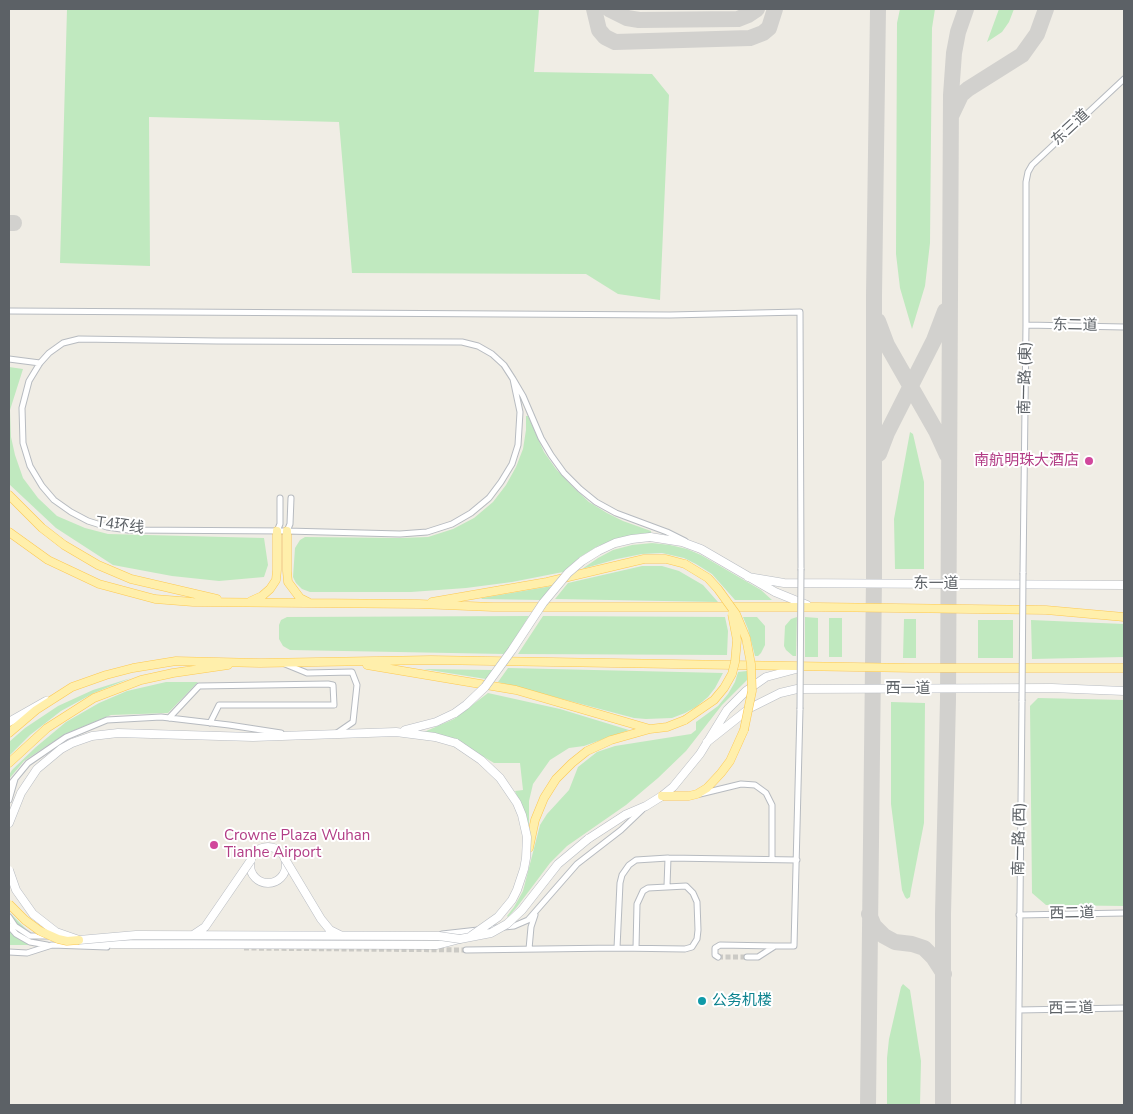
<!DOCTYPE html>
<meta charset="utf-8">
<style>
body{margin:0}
#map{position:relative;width:1133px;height:1114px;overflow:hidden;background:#f0ede5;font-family:"Nunito Sans",sans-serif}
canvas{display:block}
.frame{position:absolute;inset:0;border:10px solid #5c6166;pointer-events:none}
</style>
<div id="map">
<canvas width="1133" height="1114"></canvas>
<div class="frame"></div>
</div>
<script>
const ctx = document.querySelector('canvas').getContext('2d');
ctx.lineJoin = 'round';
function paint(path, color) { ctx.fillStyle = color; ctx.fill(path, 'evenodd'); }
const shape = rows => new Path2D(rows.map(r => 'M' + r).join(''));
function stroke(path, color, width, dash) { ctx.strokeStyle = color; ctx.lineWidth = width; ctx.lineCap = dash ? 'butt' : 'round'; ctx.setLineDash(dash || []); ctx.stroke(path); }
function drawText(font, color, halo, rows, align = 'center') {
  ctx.font = font + ' "Nunito Sans","Noto Sans SC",sans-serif'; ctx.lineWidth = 4; ctx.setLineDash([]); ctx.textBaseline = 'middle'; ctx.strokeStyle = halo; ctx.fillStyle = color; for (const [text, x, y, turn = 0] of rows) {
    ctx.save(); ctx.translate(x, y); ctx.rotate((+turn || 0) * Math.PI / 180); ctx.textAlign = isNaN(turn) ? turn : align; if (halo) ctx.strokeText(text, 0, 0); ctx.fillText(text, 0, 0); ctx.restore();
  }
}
const green = shape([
 [67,9,539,9,534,72,652,74,669,95,660,300,618,294,586,274,352,273,339,122,149,117,150,266,60,263],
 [900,9,935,9,932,28,930,243,925,286,912,329,900,288,896,254,897,23],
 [999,9,1014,9,1009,22,1002,32,987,42],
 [9,367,23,369,10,410,11,437,15,455,23,478,38,498,57,516,85,528,108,534,264,538,268,565,264,577,219,581,172,576,113,565,56,528,9,484],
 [526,416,528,416,544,452,556,469,573,487,589,502,607,513,623,521,651,531,651,533,637,534,617,539,598,546,580,557,563,572,512,582,466,588,411,592,310,592,302,589,296,583,293,577,295,548,300,540,305,537,400,538,428,537,453,529,474,518,493,502,506,485,516,467,523,449,526,430],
 [910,432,913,434,924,482,924,569,895,569,894,519],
 [652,543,670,545,687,549,701,555,761,590,772,600,735,600,712,574,696,564,684,558,662,553,642,554,617,559,582,569,598,558,613,550,632,545],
 [642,566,662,566,679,571,703,585,718,602,555,599,568,583],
 [552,586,541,600,481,599,482,598],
 [529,616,505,654,290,650,283,646,279,639,279,625,281,620,287,617],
 [543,616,725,617,728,631,727,655,518,654],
 [743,617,757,617,765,626,765,645,761,653,758,656,755,656,748,629],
 [797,617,796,656,793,656,786,650,784,646,785,626,791,619],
 [805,617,818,618,818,657,805,657],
 [829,618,842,618,842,657,829,657],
 [904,619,916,619,916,658,903,658],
 [978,620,1013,620,1013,658,978,658],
 [1031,620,1124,624,1124,657,1032,659],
 [508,668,723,673,715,688,708,697,696,707,685,713,672,718,646,719,634,718,498,682],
 [423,669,424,669,493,670,486,679],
 [747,671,748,679,722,705,686,751,658,778,626,805,567,846,550,863,517,907,508,917,507,916,514,907,523,891,540,825,547,814,569,790,578,767,597,752,615,746,691,734,696,730,696,722,718,706,728,694,735,682,738,672],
 [131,678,94,693,61,711,30,735,9,756,9,742,25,728,58,706,93,690],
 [166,682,198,682,168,713,111,715,65,734,24,761,9,779,9,775,12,770,36,747,66,722,99,703,127,691],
 [488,693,560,709,629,730,584,746,569,748,550,760,533,784,529,801,529,825,515,791,523,790,520,763,494,763,457,741,424,733,424,732,454,719],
 [1038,698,1124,700,1124,906,1046,905,1032,893,1030,706],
 [891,702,925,703,924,823,911,890,910,897,907,899,905,897,902,890,891,804],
 [9,912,30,933,27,937,28,945,9,945],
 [903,984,910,990,921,1061,920,1105,887,1105,887,1058,889,1039,901,987]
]);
const taxiway = shape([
 [594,9,599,30,605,37,615,42,750,38,763,33,769,28,775,9],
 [609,9,627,18,639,20,738,19,748,15,757,9],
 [952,114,961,95,968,89,1022,55,1037,34,1046,9],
 [9,223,14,223],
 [878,321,887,345,936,431,947,455],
 [879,454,887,433,934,340,945,311],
 [869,914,874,926,884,936,895,942,912,944,924,948,933,957,944,974],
 [868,1105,874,577,874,295,878,9],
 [943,1105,943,914,948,699,951,95,954,53,958,32,966,9]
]);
const streetTunnel = shape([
 [244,948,466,950],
 [718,957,747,957]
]);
const street = shape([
 [9,311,670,315,800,312,801,569],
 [1026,325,1124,327],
 [9,359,40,363],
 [513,379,520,412,518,445,512,464,501,482,489,498,471,513,452,524,427,532,400,534,287,531,128,530,107,527,88,521,71,512,54,500,42,486,30,466,23,443,22,408,29,381,40,363,49,353,63,343,79,339,217,341,462,342,478,346,492,354,504,365,513,379,523,396,541,438,551,455,564,473,580,489,596,502,616,513,667,532,685,541],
 [277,531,280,524,280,498],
 [287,531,290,524,291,498],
 [1023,573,1026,325,1026,182,1028,172,1032,165,1124,79],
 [285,664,307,673,352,672,357,685,353,722,337,733],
 [169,718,199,686,328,684,333,685,334,705,219,705,210,723],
 [9,786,28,763,66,737,107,720,161,717,229,725,281,733],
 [700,794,741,784,755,785,766,793,772,805,772,859],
 [9,800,15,779],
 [667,886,668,858],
 [1019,915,1124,913],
 [9,917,15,926,30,936,49,936],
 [9,926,16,934,30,942,47,945],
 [504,927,514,926,528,920,577,864,621,830,642,810],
 [442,934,496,928],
 [775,946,794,946,800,709],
 [617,948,620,883,622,875,629,865,636,860,668,858,797,860],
 [529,949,531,927,535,915],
 [466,950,617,948,685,949,692,947,697,939,698,930,697,902,693,893,686,886,648,888,643,891,637,904,636,948],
 [9,952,27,953,52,945,107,947],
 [718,957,715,955,715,948,720,945,775,946,758,957,747,957],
 [1019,1010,1124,1008],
 [1018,1105,1022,701]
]);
const secondary = shape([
 [650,537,682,542,701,549,775,592,807,605],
 [748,577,784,583,1124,585],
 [9,722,46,701],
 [405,730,436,722,455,713],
 [707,742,750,708,780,693,797,689,1052,688,1124,691],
 [9,823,21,793,37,769,61,749,72,743,92,736,118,733,253,737,396,732,435,737,456,743],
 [588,839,625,815,646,806,662,796,673,787,700,754,727,710,746,691,766,677,800,668],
 '250 865a18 18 0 1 1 36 0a18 18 0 1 1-36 0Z',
 [89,941,112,944,437,945,460,939]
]);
const primary = shape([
 [9,495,42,528,64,545,98,565,131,579,217,599],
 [287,531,287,571,288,582,300,598,308,602],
 [9,532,48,560,99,584,155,599,193,602,419,604,493,607,818,607,1046,610,1124,617],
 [251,601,262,596,270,589,276,580,277,570,277,531],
 [432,602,547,582,644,559,666,559,685,564],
 [367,665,516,690,650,729],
 [9,733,36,710,72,687,106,675,133,668,176,661,260,663,431,660,914,668,1124,668],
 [9,763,47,728,94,698,141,680,173,673,228,665],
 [662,796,689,796,697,794,707,788,721,773,730,761,744,730],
 [529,848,535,820,544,798,556,779,572,763,587,751,611,740,650,729,667,727,685,720]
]);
const streetBridge = shape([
 [1022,701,1023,573],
 [800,709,801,569]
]);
const secondaryBridge = shape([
 [455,713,466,705,485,687,512,650,543,603,568,573,582,561,598,551,615,543,632,539,650,537],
 [456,743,481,760,500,778,517,803,522,815,527,837,526,858,524,869,517,890,512,900,498,917,471,936],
 [285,859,321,919,330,930,340,935],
 [9,870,16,890,33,914,56,932,79,940,136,935,439,936,460,939,491,933,507,924,522,910,558,864,588,839],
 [193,935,205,927,251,860]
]);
const primaryBridge = shape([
 [685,564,708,578,718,589,736,614,746,638,751,664,752,691,744,730],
 [685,720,714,700,724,688,732,674,735,662,737,640,732,614],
 [9,904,25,920,40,931,58,939,67,941,79,940]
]);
const markers = [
 [1089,461,5,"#d1479c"],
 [214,845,5,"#d1479c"],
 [702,1001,5,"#0f9aa8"]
];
const streetNames = [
 ["东三道",1071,128,-43],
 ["东二道",1075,326,1],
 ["南一路 (東)",1026,378,-89],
 ["T4环线",120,526,8],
 ["东一道",936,584],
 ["西一道",908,689],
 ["南一路 (西)",1020,839,-89],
 ["西二道",1072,914,-1],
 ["西三道",1071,1009,-1]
];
const hotelNames = [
 ["南航明珠大酒店",1079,461],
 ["Crowne Plaza Wuhan",224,836,"left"],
 ["Tianhe Airport",224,853,"left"]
];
const cultureNames = [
 ["公务机楼",712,1001]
];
paint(green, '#c0e9bf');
stroke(taxiway, '#d2d1ce', 16);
stroke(streetTunnel, '#cbcac5', 5, [5, 2.5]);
stroke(street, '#b7bbc0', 7);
stroke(secondary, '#b8bcc2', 9);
stroke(primary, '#fdc851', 9);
stroke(street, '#fff', 5);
stroke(secondary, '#fff', 8);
stroke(primary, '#ffefab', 8);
stroke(streetBridge, '#b7bbc0', 7, []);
stroke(secondaryBridge, '#b8bcc2', 9, []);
stroke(primaryBridge, '#fdc851', 9, []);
stroke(streetBridge, '#fff', 5);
stroke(secondaryBridge, '#fff', 8);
stroke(primaryBridge, '#ffefab', 8);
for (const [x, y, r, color] of markers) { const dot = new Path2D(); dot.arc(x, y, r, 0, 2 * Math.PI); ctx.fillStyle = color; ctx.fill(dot); stroke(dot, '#fff', 2); }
drawText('15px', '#5c6166', '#fff', streetNames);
drawText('15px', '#b23c85', '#fff', hotelNames, 'right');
drawText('15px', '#0d838f', '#fff', cultureNames, 'left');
</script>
